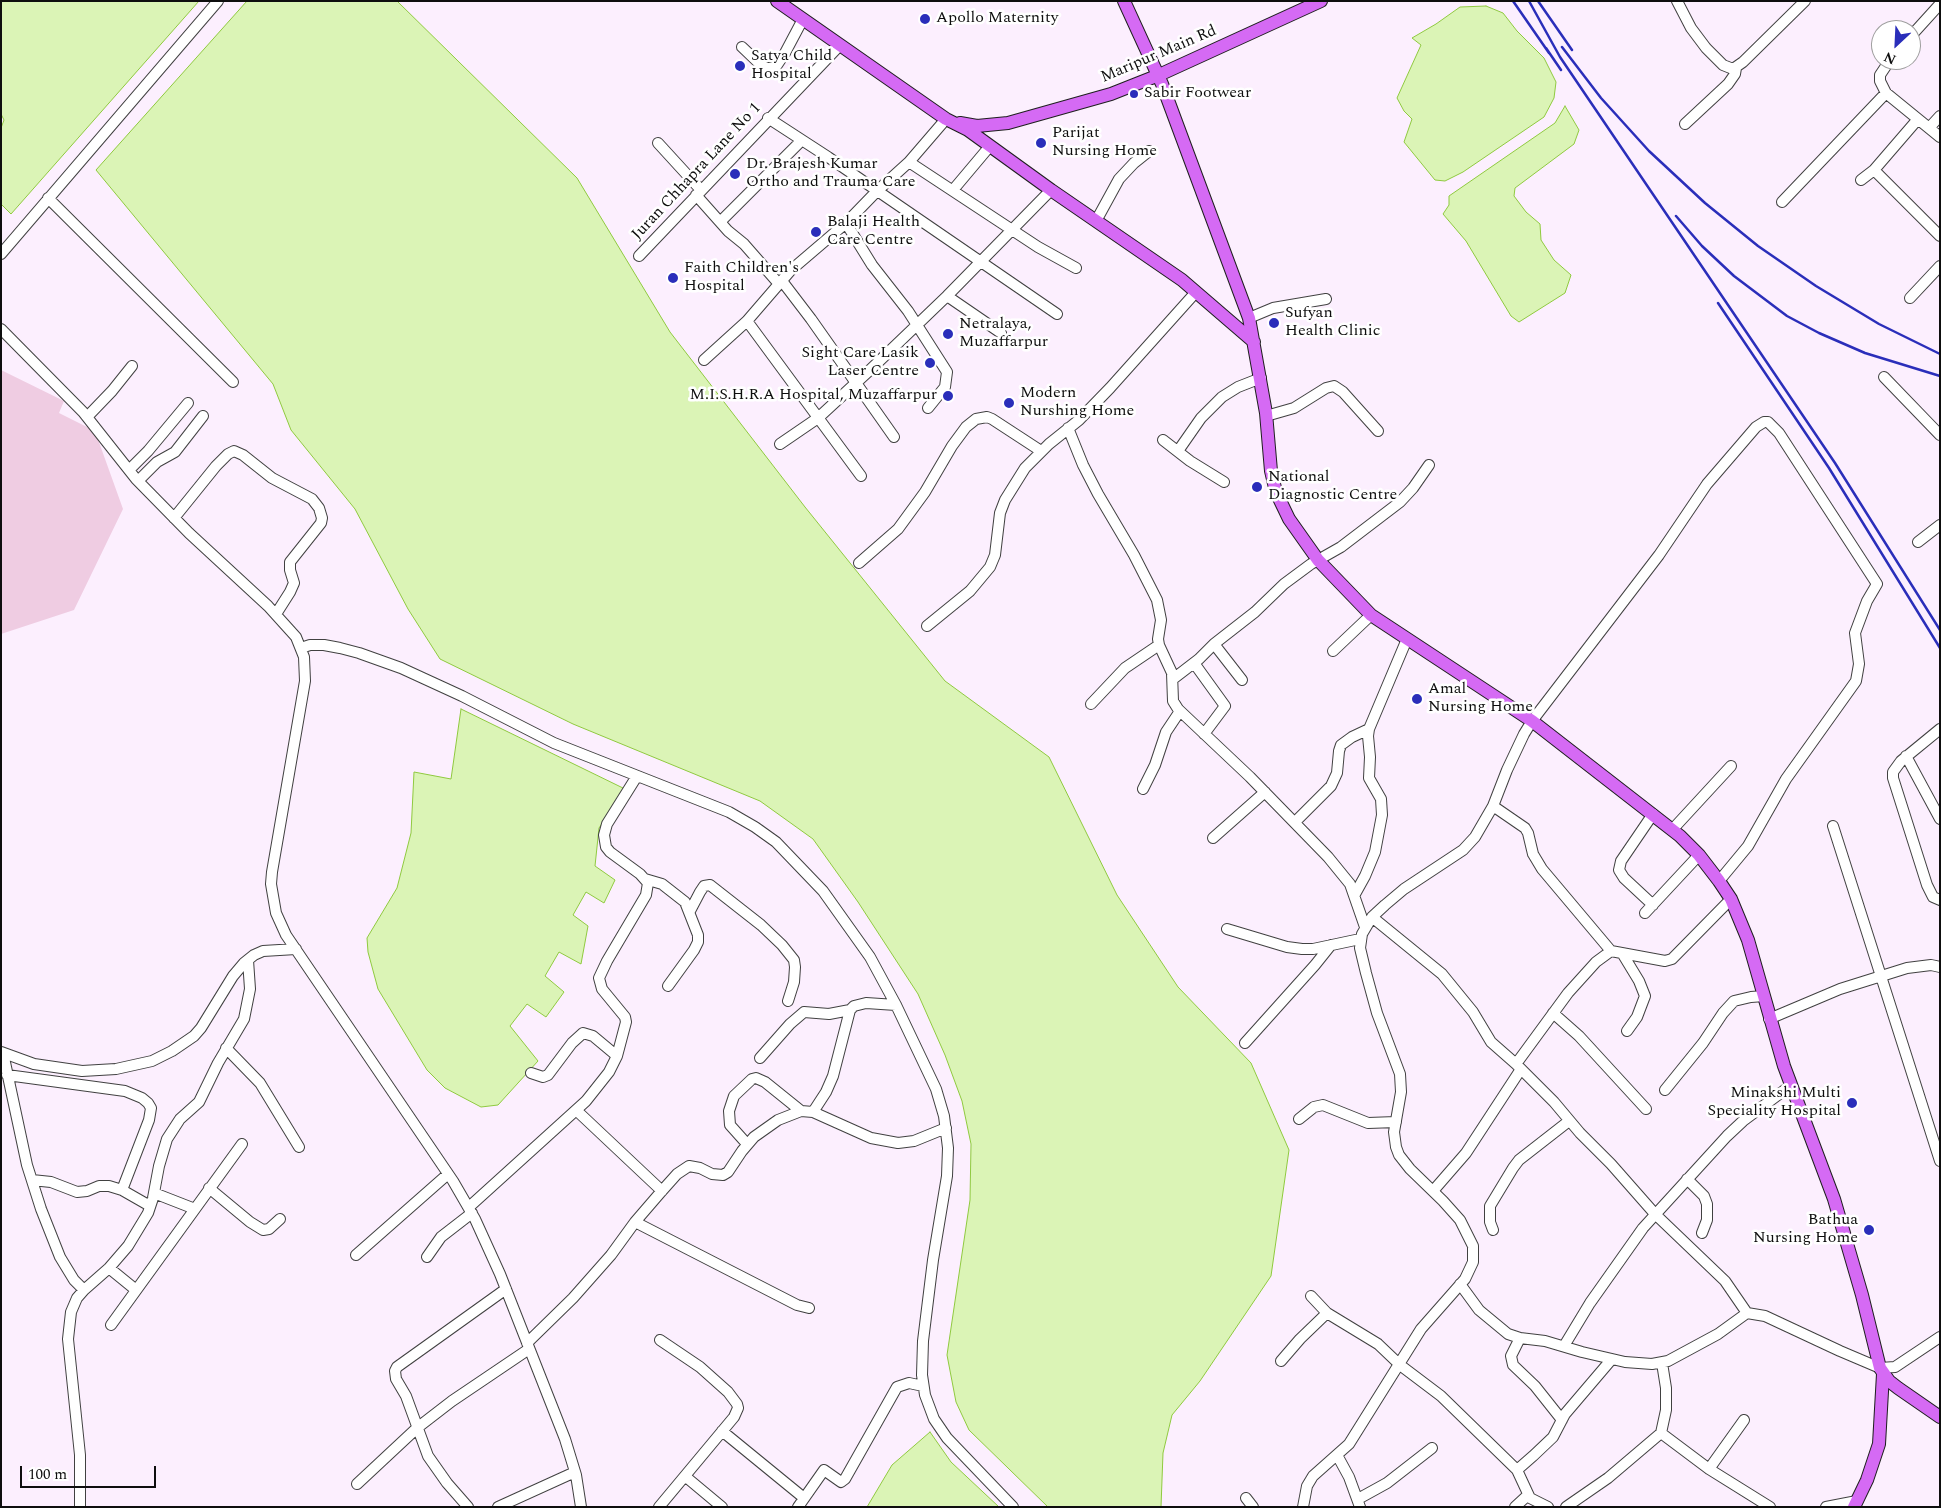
<!DOCTYPE html>
<style>
body{margin:0}
#map{position:relative;width:1941px;height:1508px;overflow:hidden;background:#fceffe;font-family:Spectral,serif}
canvas{display:block}
.frame{position:absolute;inset:0;border:2px solid #0e0e0e;pointer-events:none}
.north{position:absolute;left:1871px;top:20px;width:50px;height:50px;box-sizing:border-box;background:#fff;border:1px solid #9f9f9f;border-radius:50%;rotate:205deg;font-size:14px;font-weight:700;line-height:20px;text-align:center;color:#0e0e0e}
.north::after{content:'';display:block;margin:auto;width:18px;height:22px;background:#2a2eba;clip-path:polygon(50% 0,100% 100%,50% 72%,0 100%)}
.scale{position:absolute;left:20px;top:1466px;width:136px;height:22px;box-sizing:border-box;border:2px solid #0e0e0e;border-top:0;padding-left:6px;font-size:15px;line-height:18px;white-space:nowrap;color:#0e0e0e;-webkit-text-stroke:4px #fff;paint-order:stroke}
</style>
<div id="map">
<canvas width="1941" height="1508"></canvas>
<div class="frame"></div>
<div class="north">N</div>
<div class="scale">100 m</div>
</div>
<script>
const ctx = document.querySelector('canvas').getContext('2d');
ctx.lineJoin = 'round';
function paint(path, color) { ctx.fillStyle = color; ctx.fill(path, 'evenodd'); }
const shape = rows => new Path2D(rows.map(r => 'M' + r).join(''));
function stroke(path, color, width, dash) { ctx.strokeStyle = color; ctx.lineWidth = width; ctx.lineCap = dash ? 'butt' : 'round'; ctx.setLineDash(dash || []); ctx.stroke(path); }
function drawText(font, color, halo, rows, align = 'center') {
  ctx.font = font + ' Spectral,serif'; ctx.lineWidth = 5; ctx.setLineDash([]); ctx.textBaseline = 'middle'; ctx.strokeStyle = halo; ctx.fillStyle = color; for (const [text, x, y, turn = 0] of rows) {
    ctx.save(); ctx.translate(x, y); ctx.rotate((+turn || 0) * Math.PI / 180); ctx.textAlign = isNaN(turn) ? turn : align; if (halo) ctx.strokeText(text, 0, 0); ctx.fillText(text, 0, 0); ctx.restore();
  }
}
const pitch = shape([
 [1,370,64,401,59,413,95,431,123,509,74,610,1,634]
]);
const water = shape([
 [1,1,199,1,11,214,1,204,1,128,4,120,1,114,1,1],
 [247,1,397,1,577,178,670,332,805,507,945,681,1049,757,1117,895,1178,987,1251,1063,1289,1150,1271,1276,1200,1381,1172,1415,1163,1453,1161,1507,1048,1507,969,1430,956,1402,947,1355,970,1200,971,1144,962,1101,945,1055,918,994,858,902,813,839,760,801,573,724,440,659,408,609,355,509,291,430,273,384,96,170,247,1],
 [1486,6,1503,13,1517,31,1544,58,1556,82,1554,98,1544,117,1463,172,1445,181,1435,180,1404,142,1412,119,1404,111,1397,98,1421,45,1412,38,1436,24,1460,7,1486,6],
 [1565,106,1579,130,1574,144,1515,188,1514,196,1526,212,1540,224,1541,240,1554,260,1571,275,1565,293,1519,322,1511,316,1466,241,1443,214,1449,205,1449,196,1555,123,1565,106],
 [461,709,625,789,599,828,595,866,615,880,604,903,586,892,573,915,588,926,581,964,559,952,545,976,564,992,546,1017,527,1004,510,1026,538,1061,498,1105,481,1107,445,1088,427,1070,378,989,368,952,367,938,397,888,411,833,414,772,451,779,461,709],
 [930,1432,951,1462,999,1507,867,1507,892,1465,930,1432]
]);
const minor = shape([
 [1677,1,1691,28,1706,48,1723,65,1733,69,1743,62,1805,1],
 [1911,36,1940,4],
 [742,47,762,66,767,68,775,68,785,53,803,19],
 [1890,60,1880,75,1880,81,1886,93,1940,137],
 [768,118,828,157,1057,314],
 [1685,124,1728,84,1735,74,1736,68],
 [1929,128,1940,116],
 [658,143,701,190],
 [909,162,1038,247,1076,268],
 [1874,170,1940,236],
 [1861,180,1874,170,1918,119],
 [953,190,990,146],
 [696,195,728,231,744,244,779,284],
 [48,198,233,382],
 [1782,202,1886,93],
 [1096,221,1119,179,1134,163,1149,151],
 [720,222,801,141],
 [846,223,872,265,908,311,947,372,945,387,928,408],
 [1,254,218,1],
 [639,256,840,45],
 [782,281,811,319,894,437],
 [947,296,1001,333],
 [1910,298,1940,266],
 [1249,318,1273,308,1326,299],
 [747,321,861,476],
 [1,329,83,412,136,479,189,533,268,606,296,637,304,657,305,681,272,872,271,884,276,913,286,935,453,1181,475,1219,500,1274,565,1439,576,1475,581,1507],
 [704,360,747,321,791,270,846,223,877,191,909,162,946,119],
 [1884,377,1940,435],
 [1266,416,1294,408,1326,388,1334,386,1343,392,1378,431],
 [87,417,112,391,132,366],
 [1068,428,1083,465,1098,494,1134,555,1157,600,1161,620,1158,639,1159,645,1172,673,1173,701,1178,709,1250,777,1328,857,1350,884,1365,927],
 [1163,440,1190,461,1224,482],
 [780,444,818,418,871,369,947,296,1051,190],
 [1178,451,1201,418,1222,397,1238,387,1261,378],
 [129,470,148,451,188,403],
 [138,481,157,462,175,452,203,416],
 [174,518,216,466,228,454,234,451,243,455,272,478,312,499,319,508,322,518,321,523,290,562,290,570,294,583,290,592,276,614],
 [1918,542,1940,525],
 [859,563,898,529,925,492,952,446,966,427,976,419,987,417,992,419,1041,451],
 [927,626,970,591,990,567,995,555,1000,513,1005,500,1025,468,1049,444,1079,420,1110,388,1196,292],
 [1214,644,1242,680],
 [301,648,310,645,324,645,340,648,359,653,401,668,462,696,554,743,729,812,755,827,776,842,823,891,870,957,896,1005,936,1089,944,1116,948,1148,947,1176,933,1260,923,1341,922,1375,925,1395,934,1419,947,1438,1013,1507],
 [1333,651,1371,615],
 [1194,663,1225,706,1204,734],
 [1173,679,1199,659,1214,644,1255,612,1284,584,1311,564,1341,547,1400,502,1413,488,1429,465],
 [1091,704,1125,668,1159,645],
 [1940,729,1901,761,1893,772,1893,778,1927,885,1933,897,1940,900],
 [1906,756,1940,819],
 [1143,789,1155,765,1166,732,1180,711],
 [1493,806,1525,828,1528,833,1533,854,1542,869,1611,951],
 [1653,814,1621,861,1619,870,1624,878,1653,905],
 [1295,822,1331,786,1337,773,1339,751,1341,745,1352,737,1369,729],
 [1833,826,1940,1161],
 [1672,830,1731,766],
 [1213,838,1265,792],
 [645,879,662,884,685,902,698,935,698,942,694,950,668,986],
 [1355,894,1365,876,1375,852,1382,815,1381,799,1369,778,1370,757,1368,736,1369,729,1407,639],
 [690,911,700,892,704,886,710,885,761,925,782,945,794,960,795,967,794,982,788,1001],
 [1645,913,1699,855],
 [1372,917,1442,974,1473,1012,1491,1042,1516,1064,1554,1102,1580,1133,1611,1164,1655,1214,1725,1281,1747,1313],
 [1227,929,1287,947,1302,949,1313,949,1360,939],
 [1622,953,1639,981,1645,996,1637,1017,1627,1031],
 [1553,1013,1579,1036,1646,1109],
 [1769,1019,1840,989,1907,968,1931,965,1940,967],
 [1245,1043,1315,965,1331,945],
 [226,1048,260,1083,299,1147],
 [1,1052,34,1064,82,1071,116,1069,152,1061,172,1051,194,1036,201,1028,233,976,244,963,254,955,263,951,296,949],
 [3,1053,27,1165,41,1209,60,1257,74,1280,84,1290],
 [760,1058,790,1024,804,1012,829,1014,850,1010],
 [1516,1064,1568,993,1596,962,1611,951,1665,961,1672,959,1731,899],
 [531,1073,543,1077,548,1075,572,1043,583,1033,593,1036,617,1056],
 [7,1075,125,1091,142,1098,148,1103,151,1108,149,1120,122,1190],
 [1665,1090,1703,1043,1723,1013,1734,1001,1751,997,1764,996],
 [576,1110,662,1191],
 [813,1112,826,1092,833,1076,850,1010,854,1006,866,1003,896,1005],
 [1299,1119,1314,1107,1323,1105,1368,1123,1396,1122],
 [747,1144,730,1125,729,1111,734,1096,752,1079,756,1078,765,1082,801,1111],
 [1687,1179,1704,1196,1707,1204,1707,1220,1702,1233],
 [32,1180,51,1182,77,1192,87,1191,99,1186,109,1186,122,1190,150,1206],
 [209,1188,250,1222,263,1230,269,1229,280,1219],
 [1433,1191,1466,1153,1521,1069],
 [154,1193,195,1209],
 [469,1207,586,1101,609,1072,617,1056,626,1022,625,1017,602,989,599,978,607,961,646,895,648,883,640,874,610,852,606,847,604,835,607,824,637,776],
 [635,1222,797,1305,809,1308],
 [1493,1230,1490,1222,1490,1206,1513,1168,1519,1160,1569,1121],
 [356,1255,448,1174],
 [427,1257,441,1237,472,1213],
 [109,1268,136,1290],
 [1460,1284,1479,1310,1508,1334,1520,1338,1545,1341,1582,1352,1625,1362,1652,1364,1668,1361,1718,1334,1747,1313,1765,1316,1840,1351,1880,1368,1895,1367,1940,1337],
 [1311,1296,1327,1313,1378,1344,1400,1365,1441,1396,1517,1470,1530,1498,1548,1507],
 [111,1325,242,1144],
 [1520,1338,1511,1356,1513,1365,1535,1386,1562,1420],
 [527,1343,573,1298,611,1255,635,1222,660,1193,677,1174,689,1166,700,1168,712,1174,723,1175,728,1172,742,1151,754,1137,778,1120,801,1111,813,1112,871,1138,898,1143,914,1141,946,1128],
 [1564,1346,1590,1303,1643,1228,1727,1136,1743,1121,1790,1086],
 [1281,1361,1300,1339,1327,1313],
 [722,1431,804,1498],
 [1661,1433,1709,1469,1770,1507],
 [1337,1455,1349,1477,1360,1507],
 [1709,1469,1744,1420],
 [1517,1470,1533,1456,1553,1437,1565,1414,1611,1360],
 [686,1477,722,1507],
 [357,1484,417,1428,452,1401,529,1349],
 [1246,1498,1253,1507],
 [1358,1499,1387,1483,1432,1448],
 [80,1507,80,1455,68,1339,71,1312,77,1298,84,1290,109,1268,128,1246,148,1213,153,1198,159,1166,167,1139,180,1119,199,1102,218,1063,244,1019,250,989,248,960],
 [468,1507,447,1483,428,1456,406,1396,396,1379,395,1371,397,1367,506,1289],
 [498,1507,575,1472],
 [659,1507,734,1417,738,1408,737,1404,728,1392,700,1367,660,1340],
 [798,1507,824,1470,841,1482,845,1479,897,1387,909,1383,923,1386],
 [1303,1507,1307,1486,1313,1476,1349,1444,1421,1329,1465,1279,1473,1262,1473,1246,1460,1220,1443,1201,1410,1169,1399,1155,1396,1147,1394,1132,1401,1092,1400,1074,1377,1013,1366,973,1360,948,1362,934,1372,917,1385,905,1404,889,1463,850,1475,837,1493,806,1507,770,1524,734,1532,721,1659,555,1707,484,1756,427,1764,422,1768,422,1779,433,1877,584,1867,601,1855,633,1859,664,1856,681,1786,779,1748,846,1719,881],
 [1515,1507,1528,1495],
 [1566,1507,1608,1478,1661,1433,1666,1410,1666,1388,1662,1363],
 [1826,1507,1857,1501]
]);
const major = shape([
 [777,1,946,119,968,130,1051,190,1182,280,1254,342],
 [1124,1,1162,84,1249,318,1266,413,1271,471,1276,492,1289,519,1318,560,1371,615,1532,721,1680,836,1699,855,1719,881,1731,899,1748,940,1784,1066,1834,1199,1862,1295,1880,1368,1889,1381,1898,1388,1940,1417],
 [960,123,977,126,1008,123,1111,94,1159,75,1321,1],
 [1854,1507,1867,1480,1879,1444,1883,1374]
]);
const rail = shape([
 [1513,1,1549,53],
 [1529,1,1560,57,1835,463,1940,630],
 [1538,1,1572,50],
 [1562,47,1601,98,1649,151,1705,203,1758,246,1816,286,1879,324,1940,354],
 [1546,48,1561,70],
 [1676,216,1702,246,1734,276,1787,316,1819,333,1865,353,1940,376],
 [1718,303,1829,468,1940,648]
]);
const markers = [
 [925,19,6,"#2a2eba"],
 [740,66,6,"#2a2eba"],
 [1134,94,5,"#2a2eba"],
 [1041,143,6,"#2a2eba"],
 [735,174,6,"#2a2eba"],
 [816,232,6,"#2a2eba"],
 [673,278,6,"#2a2eba"],
 [1274,323,6,"#2a2eba"],
 [948,334,6,"#2a2eba"],
 [930,363,6,"#2a2eba"],
 [948,396,6,"#2a2eba"],
 [1009,403,6,"#2a2eba"],
 [1257,487,6,"#2a2eba"],
 [1417,699,6,"#2a2eba"],
 [1852,1103,6,"#2a2eba"],
 [1869,1230,6,"#2a2eba"]
];
const poiNames = [
 ["Apollo Maternity",936,19],
 ["Satya Child",751,57],
 ["Hospital",751,75],
 ["Sabir Footwear",1144,94],
 ["Parijat",1052,134],
 ["Nursing Home",1052,152],
 ["Dr. Brajesh Kumar",746,165],
 ["Ortho and Trauma Care",746,183],
 ["Balaji Health",827,223],
 ["Care Centre",827,241],
 ["Faith Children's",684,269],
 ["Hospital",684,287],
 ["Sufyan",1285,314],
 ["Health Clinic",1285,332],
 ["Netralaya,",959,325],
 ["Muzaffarpur",959,343],
 ["Sight Care Lasik",919,354,"right"],
 ["Laser Centre",919,372,"right"],
 ["Modern",1020,394],
 ["Nurshing Home",1020,412],
 ["M.I.S.H.R.A Hospital, Muzaffarpur",937,396,"right"],
 ["National",1268,478],
 ["Diagnostic Centre",1268,496],
 ["Amal",1428,690],
 ["Nursing Home",1428,708],
 ["Minakshi Multi",1841,1094,"right"],
 ["Speciality Hospital",1841,1112,"right"],
 ["Bathua",1858,1221,"right"],
 ["Nursing Home",1858,1239,"right"]
];
const streetNames = [
 ["Maripur Main Rd",1159,55,-23],
 ["Juran Chhapra Lane No 1",697,172,-47]
];
paint(pitch, '#efcce2');
paint(water, '#dbf4b6');
stroke(water, '#8fc93f', 1);
stroke(minor, '#414141', 12);
stroke(major, '#1f1f1f', 14);
stroke(minor, '#fff', 10);
stroke(major, '#d56af4', 12);
stroke(rail, '#2a2eba', 2.5);
for (const [x, y, r, color] of markers) { const dot = new Path2D(); dot.arc(x, y, r, 0, 2 * Math.PI); ctx.fillStyle = color; ctx.fill(dot); stroke(dot, '#fff', 2); }
drawText('16px', '#0e0e0e', '#fff', poiNames, 'left');
drawText('16px', '#0e0e0e', '#fff', streetNames);
</script>
